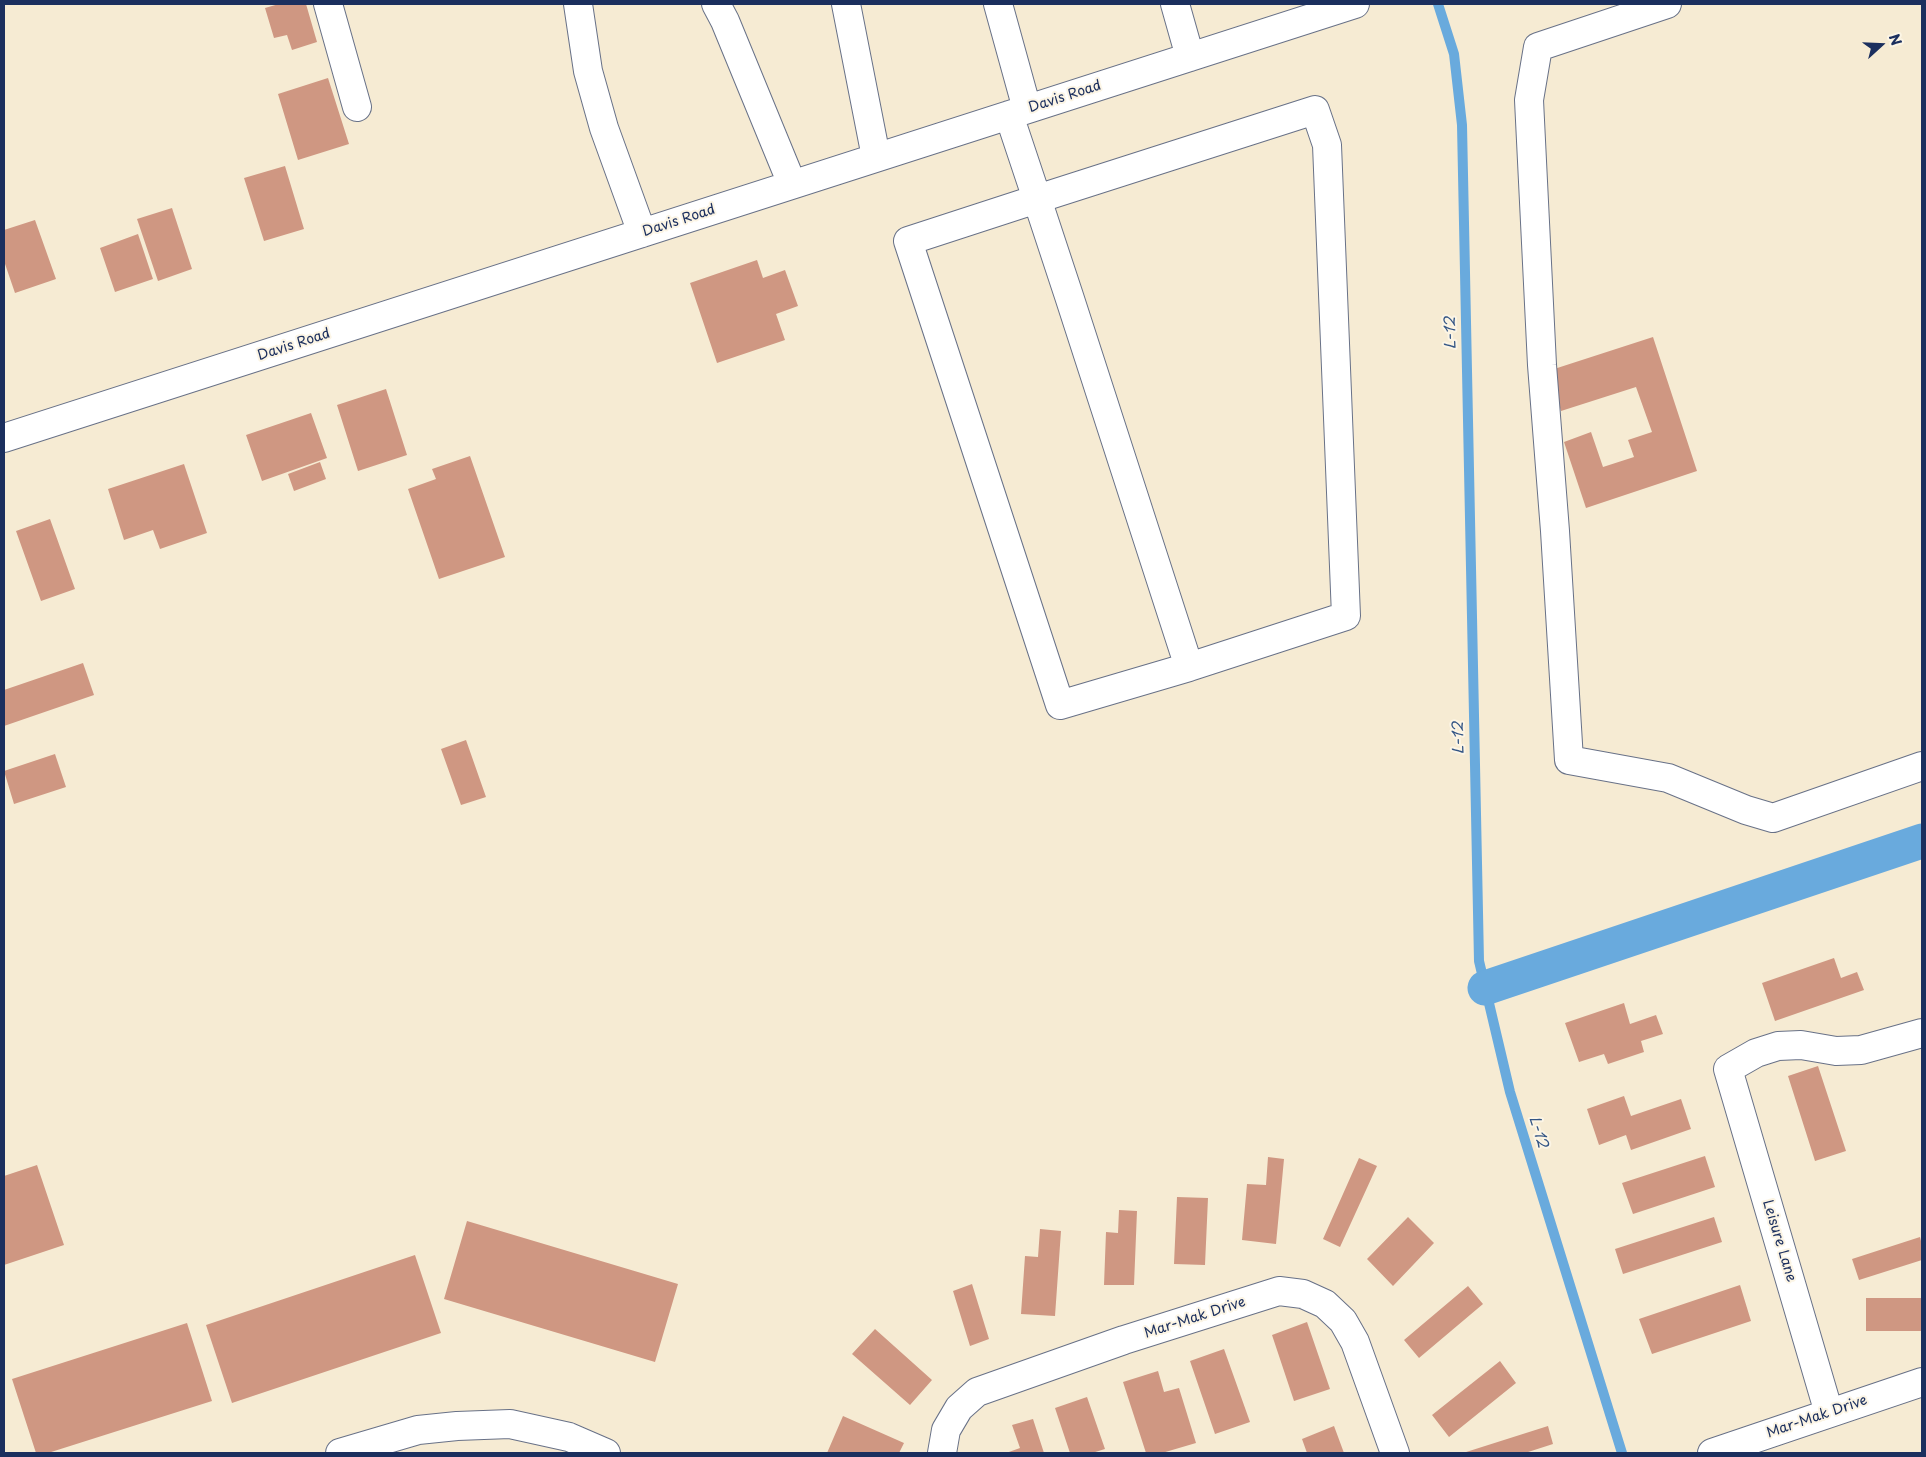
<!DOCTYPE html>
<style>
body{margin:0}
#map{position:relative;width:1926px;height:1457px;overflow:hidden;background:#f6ebd3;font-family:"Playpen Sans",sans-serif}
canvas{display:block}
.frame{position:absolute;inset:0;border:5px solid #1b2f5e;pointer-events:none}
.north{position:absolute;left:1856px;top:20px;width:50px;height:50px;-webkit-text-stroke:4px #fcf5e5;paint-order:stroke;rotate:70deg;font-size:14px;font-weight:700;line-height:20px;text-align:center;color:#1b2f5e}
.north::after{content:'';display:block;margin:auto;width:18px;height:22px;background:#1b2f5e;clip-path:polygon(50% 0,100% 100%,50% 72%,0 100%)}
</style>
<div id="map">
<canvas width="1926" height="1457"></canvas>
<div class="frame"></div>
<div class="north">N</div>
</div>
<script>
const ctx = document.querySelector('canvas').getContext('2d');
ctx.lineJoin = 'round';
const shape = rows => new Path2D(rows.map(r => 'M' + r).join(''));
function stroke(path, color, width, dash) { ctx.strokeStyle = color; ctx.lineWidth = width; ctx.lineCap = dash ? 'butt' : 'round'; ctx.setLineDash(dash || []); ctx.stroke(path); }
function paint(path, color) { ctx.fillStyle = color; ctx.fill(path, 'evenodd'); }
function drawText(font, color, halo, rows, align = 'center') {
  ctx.font = font + ' "Playpen Sans",sans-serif'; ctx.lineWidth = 4; ctx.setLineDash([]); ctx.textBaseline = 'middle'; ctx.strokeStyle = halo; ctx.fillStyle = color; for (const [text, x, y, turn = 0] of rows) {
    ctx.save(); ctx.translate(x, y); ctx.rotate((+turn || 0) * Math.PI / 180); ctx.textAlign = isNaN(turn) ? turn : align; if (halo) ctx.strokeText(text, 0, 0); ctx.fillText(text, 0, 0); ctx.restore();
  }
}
const stream = shape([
 [1438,4,1454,54,1462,125,1479,961,1510,1092,1622,1453]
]);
const canal = shape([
 [1485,988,1922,841]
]);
const building = shape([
 [279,4,306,4,317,42,292,50,287,35,274,38,265,8],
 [328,78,349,144,298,160,278,94],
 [285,166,304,229,264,241,244,178],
 [172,208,192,269,158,281,137,219],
 [35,220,56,279,15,293,4,261,4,230],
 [138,234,153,279,115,292,100,248],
 [757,260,763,278,785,270,798,306,776,314,785,340,717,363,690,283],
 [1653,337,1697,471,1586,508,1564,442,1591,432,1603,467,1634,457,1628,440,1652,432,1636,387,1561,411,1548,371],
 [386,389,407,455,358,471,337,405],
 [311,413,327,458,262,481,246,435],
 [470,456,505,557,439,579,408,489,436,479,432,469],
 [320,462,326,479,294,491,288,474],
 [184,464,207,533,160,549,153,530,124,540,108,489],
 [50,519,75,589,41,601,16,531],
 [83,663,94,695,4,726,4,690],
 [466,740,486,797,461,805,441,749],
 [55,754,66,787,14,804,4,771],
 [1834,958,1841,978,1857,972,1864,990,1775,1021,1762,983],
 [1624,1003,1630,1024,1656,1015,1663,1034,1641,1041,1644,1052,1608,1064,1604,1054,1579,1062,1565,1023],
 [1818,1066,1846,1151,1815,1161,1788,1076],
 [1624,1096,1631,1116,1681,1099,1691,1129,1631,1150,1626,1135,1599,1145,1587,1109],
 [1705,1156,1715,1187,1633,1214,1622,1183],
 [1268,1157,1284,1159,1276,1244,1242,1240,1247,1184,1266,1185],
 [1359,1158,1377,1166,1340,1247,1323,1239],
 [37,1165,64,1245,4,1265,4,1176],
 [1177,1197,1208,1198,1205,1265,1174,1264],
 [1119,1210,1137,1211,1134,1285,1104,1285,1106,1232,1118,1233],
 [1408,1217,1434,1243,1393,1286,1367,1259],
 [1714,1217,1722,1242,1623,1274,1615,1249],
 [467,1221,678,1284,655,1362,444,1299],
 [1040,1229,1061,1231,1055,1316,1021,1314,1025,1256,1038,1257],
 [1920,1237,1922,1245,1922,1260,1859,1280,1852,1259],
 [415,1255,441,1333,232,1403,206,1325],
 [972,1284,989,1339,970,1346,953,1291],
 [1740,1285,1751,1321,1652,1354,1639,1319],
 [1468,1286,1483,1304,1419,1358,1404,1340],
 [1866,1298,1922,1298,1922,1331,1866,1331],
 [1307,1322,1330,1389,1294,1401,1272,1335],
 [187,1323,212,1401,48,1453,36,1453,12,1379],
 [875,1329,932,1380,910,1405,852,1354],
 [1224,1349,1250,1422,1215,1434,1190,1361],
 [1500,1361,1516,1383,1449,1437,1432,1415],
 [1158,1371,1164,1392,1179,1388,1196,1443,1162,1453,1146,1453,1123,1382],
 [1087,1397,1105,1449,1092,1453,1070,1453,1055,1408],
 [843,1416,904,1443,899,1453,827,1453],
 [1033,1419,1044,1453,1006,1453,1020,1448,1012,1425],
 [1334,1426,1344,1453,1307,1453,1302,1439],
 [1548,1426,1553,1444,1525,1453,1463,1453]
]);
const minor = shape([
 [328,4,357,107],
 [578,4,588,71,604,128,642,233],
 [716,4,725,21,792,184],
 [846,4,876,157],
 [998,4,1027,109],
 [1175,4,1190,57],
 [1667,4,1538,47,1529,100,1542,365,1555,531,1569,760,1668,778,1746,810,1773,818,1922,766],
 [1009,115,1037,199,1069,296,1189,667,1346,616,1327,145,1315,110,1037,199,908,241,1060,705,1189,667],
 [4,438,1355,4],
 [1829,1413,1728,1069,1756,1053,1778,1046,1801,1045,1836,1051,1861,1050,1922,1033],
 [340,1453,418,1430,457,1426,510,1424,569,1437,606,1453],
 [942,1453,946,1430,959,1408,977,1392,1124,1340,1279,1291,1303,1294,1325,1304,1343,1321,1355,1342,1395,1453],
 [1712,1453,1922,1382]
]);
const streetNames = [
 ["Davis Road",1065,97,-18],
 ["Davis Road",679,221,-18],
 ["Davis Road",294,345,-18],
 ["Leisure Lane",1779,1241,73],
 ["Mar-Mak Drive",1195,1318,-18],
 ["Mar-Mak Drive",1817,1417,-19]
];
const waterNames = [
 ["L-12",1451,333,-91],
 ["L-12",1459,738,-91],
 ["L-12",1538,1132,73]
];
stroke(stream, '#69aadd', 10);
stroke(canal, '#69aadd', 35);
paint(building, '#cf9782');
stroke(minor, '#687187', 30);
stroke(minor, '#fff', 28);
drawText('14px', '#1b2f5e', '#fcf5e5', streetNames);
drawText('italic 15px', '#325484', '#fcf5e5', waterNames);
</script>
